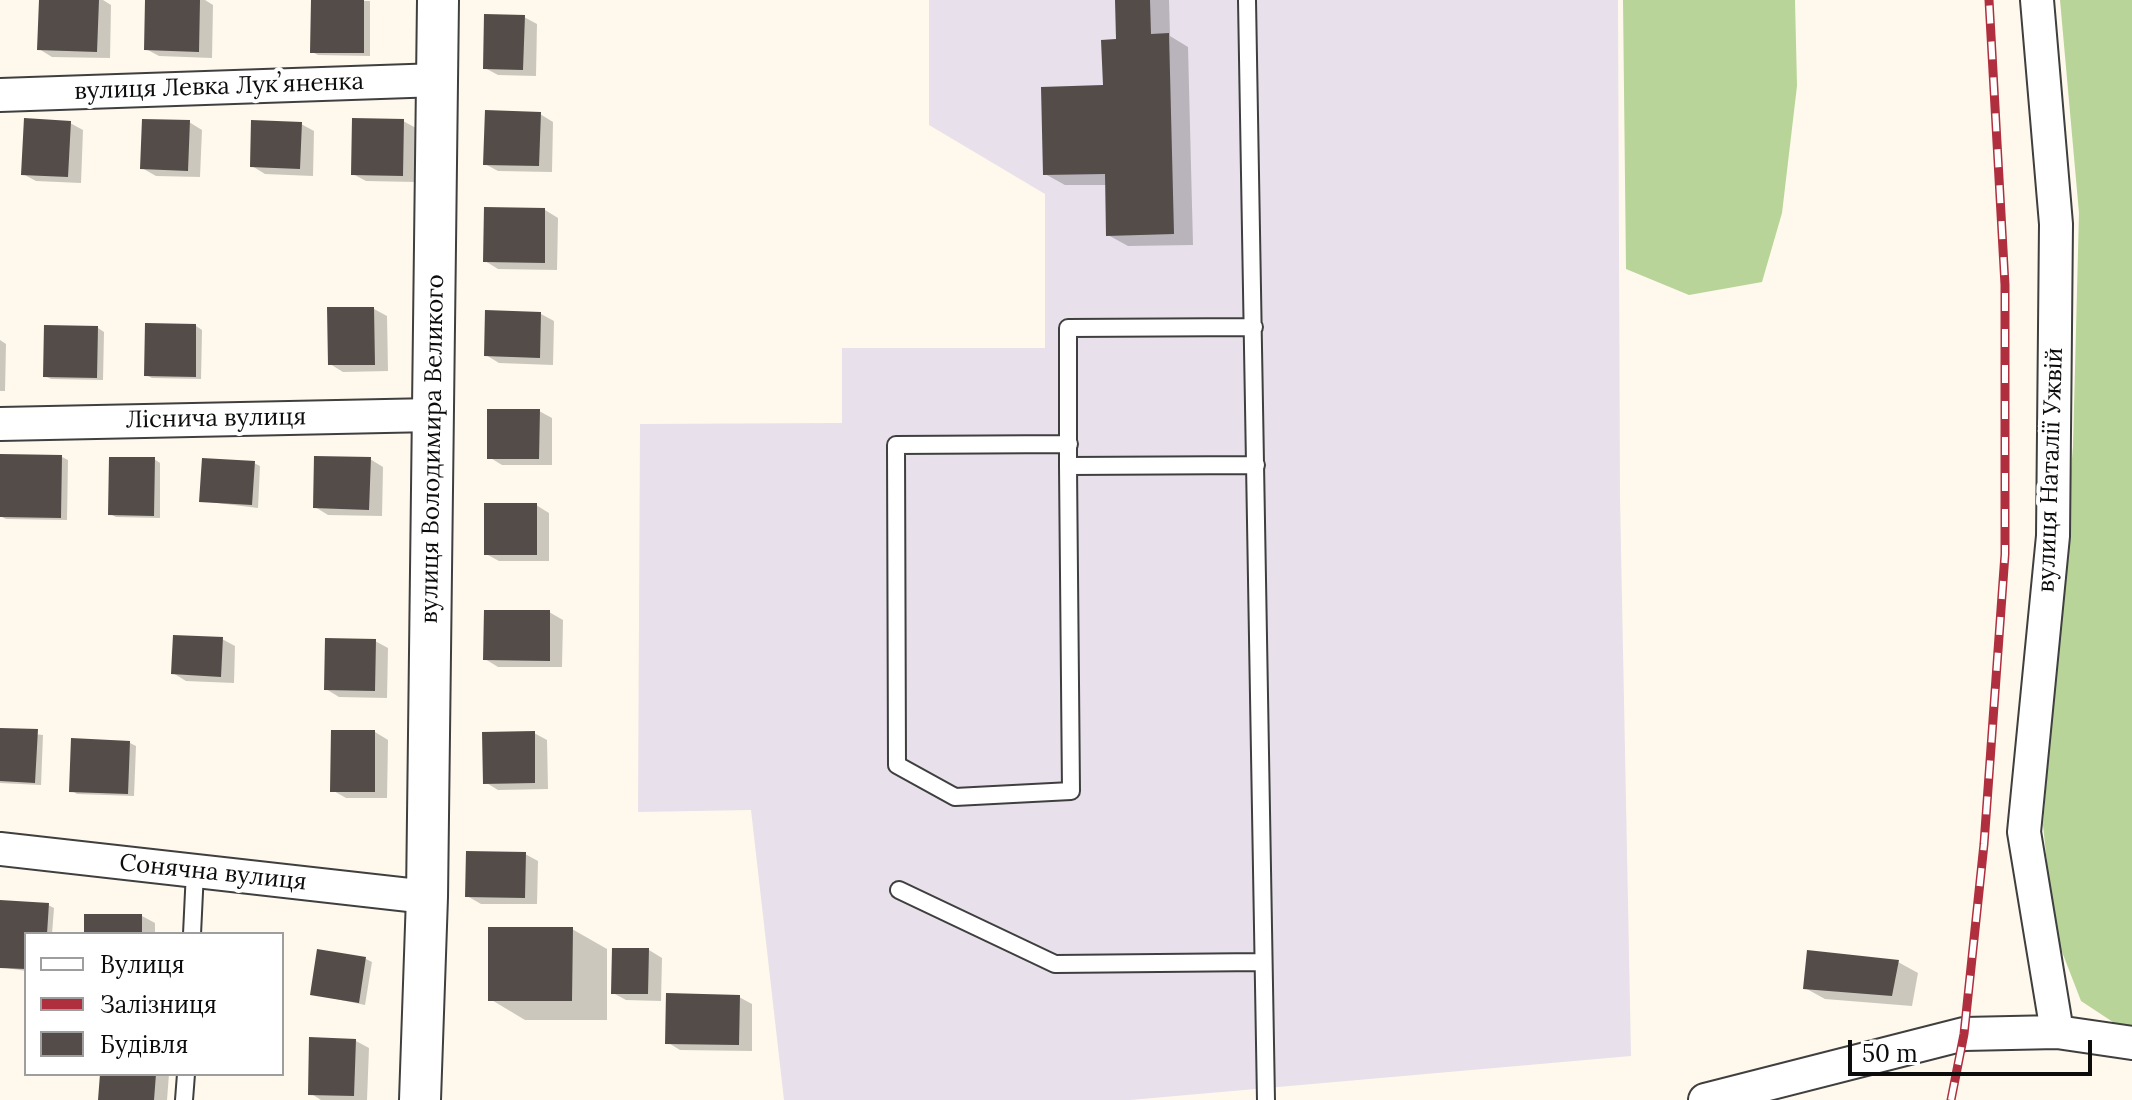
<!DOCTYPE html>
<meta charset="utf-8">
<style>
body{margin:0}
#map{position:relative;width:2132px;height:1100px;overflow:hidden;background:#fef9ec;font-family:Lora,serif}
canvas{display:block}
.legend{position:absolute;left:24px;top:932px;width:260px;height:144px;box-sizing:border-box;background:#fff;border:2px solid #9e9e9e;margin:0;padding:10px 14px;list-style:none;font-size:24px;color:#0c0c0c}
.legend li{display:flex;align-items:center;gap:16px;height:40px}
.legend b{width:40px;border:2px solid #9e9e9e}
.scale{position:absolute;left:1848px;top:1040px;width:244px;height:36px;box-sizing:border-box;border:4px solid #0c0c0c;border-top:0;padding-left:10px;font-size:24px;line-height:28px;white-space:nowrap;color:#0c0c0c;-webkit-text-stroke:6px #fff;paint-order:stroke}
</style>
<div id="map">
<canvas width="2132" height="1100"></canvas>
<ul class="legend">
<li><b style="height:10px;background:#fff"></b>Вулиця</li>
<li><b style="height:10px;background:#b02f3e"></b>Залізниця</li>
<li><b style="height:22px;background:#534c49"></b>Будівля</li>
</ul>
<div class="scale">50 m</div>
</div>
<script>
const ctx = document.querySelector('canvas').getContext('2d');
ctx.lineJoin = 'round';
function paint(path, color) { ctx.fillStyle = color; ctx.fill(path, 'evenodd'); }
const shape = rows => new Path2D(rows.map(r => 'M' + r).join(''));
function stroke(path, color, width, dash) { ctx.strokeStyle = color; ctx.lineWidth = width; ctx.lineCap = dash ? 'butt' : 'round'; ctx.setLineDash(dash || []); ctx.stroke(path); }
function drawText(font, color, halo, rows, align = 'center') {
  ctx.font = font + ' Lora,serif'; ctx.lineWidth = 8; ctx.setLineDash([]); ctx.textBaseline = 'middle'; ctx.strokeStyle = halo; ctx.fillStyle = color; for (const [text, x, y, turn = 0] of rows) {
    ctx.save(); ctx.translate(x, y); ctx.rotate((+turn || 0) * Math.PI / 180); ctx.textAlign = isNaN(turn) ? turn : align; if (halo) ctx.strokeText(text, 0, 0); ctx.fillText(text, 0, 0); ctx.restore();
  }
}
const industrial = shape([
 [929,0,1618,0,1620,498,1631,1056,1130,1100,784,1100,751,810,638,812,640,424,842,423,842,348,1045,348,1045,194,929,125]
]);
const forest = shape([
 [1623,0,1795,0,1797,86,1782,213,1762,282,1689,295,1626,269],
 [2060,0,2132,0,2132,1029,2122,1028,2081,1001,2054,931,2043,825,2073,446,2079,213]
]);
const shadow = shape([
 [41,0,103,0,111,5,110,58,52,57,39,49],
 [147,0,205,0,213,5,212,58,159,56,146,49],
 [313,0,370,1,370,56,318,55,312,52],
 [1117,0,1169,0,1170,36,1188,47,1193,245,1128,246,1108,235,1107,185,1065,185,1045,174,1105,87,1118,41],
 [524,17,537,24,536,76,498,75,485,68],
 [540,114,553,122,552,172,498,171,485,164],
 [403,121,416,128,415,182,366,181,353,174],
 [189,122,202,130,200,177,156,176,142,168],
 [70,123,83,130,81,183,36,181,23,174],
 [301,124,314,131,313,176,265,174,252,166],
 [545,210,558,218,557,270,498,269,485,261],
 [374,309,387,316,388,371,343,372,330,364],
 [541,314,554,321,553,365,499,363,486,355],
 [196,326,202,330,201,379,152,378,146,375],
 [98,328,104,332,103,380,51,379,45,376],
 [0,340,6,344,5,391,0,391],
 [539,411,552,418,552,465,502,465,489,457],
 [62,457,68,460,67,520,6,519,0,516],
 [154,459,160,463,160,518,116,517,110,514],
 [370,459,383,467,382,516,328,515,315,507],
 [254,463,260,466,258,508,201,501],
 [536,505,549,513,549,561,499,561,486,554],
 [549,612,563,620,562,667,498,667,485,659],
 [222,639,235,646,234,683,186,681,173,673],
 [375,641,388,648,387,698,339,697,326,689],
 [0,730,43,735,41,785,0,783],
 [375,732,388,740,387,798,346,798,332,790],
 [534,733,547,740,548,789,498,790,485,782],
 [130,743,136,746,134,796,77,794,71,790],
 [525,854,538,861,537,904,481,904,467,896],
 [48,905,54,908,52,934,26,934,26,971,0,967,0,936],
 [142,916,155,923,155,934,86,934],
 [572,929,607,949,607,1020,525,1020,490,999],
 [649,950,662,958,661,1001,626,1000,613,993],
 [366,959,372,962,365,1005,312,994],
 [1898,962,1918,973,1912,1006,1825,999,1805,988],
 [739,997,752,1004,752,1051,680,1050,667,1042],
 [356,1041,369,1048,367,1100,321,1100,310,1093],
 [102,1074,169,1074,167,1100,100,1100]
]);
const building = shape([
 [39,0,99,0,97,52,37,50],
 [145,0,200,0,199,52,144,50],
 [311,0,364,0,364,53,310,53],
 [1115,0,1150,0,1151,34,1169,33,1174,234,1106,236,1105,174,1043,175,1041,87,1103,85,1101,40,1116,39],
 [484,14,525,15,523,70,483,69],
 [485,110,541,112,539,166,483,165],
 [24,118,71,121,68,177,21,175],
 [352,118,404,119,403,176,351,175],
 [142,119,190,120,188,171,140,169],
 [251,120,302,122,300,169,250,167],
 [484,207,545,208,545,263,483,262],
 [327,307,374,307,375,365,328,365],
 [485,310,541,312,540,358,484,356],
 [145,323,196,324,196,377,144,376],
 [44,325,98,326,97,378,43,377],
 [487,409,540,409,539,459,487,459],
 [0,454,62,455,61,518,0,517],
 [314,456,371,457,369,510,313,508],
 [109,457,155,457,154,516,108,515],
 [202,458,255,461,252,505,199,502],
 [484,503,537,503,537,555,484,555],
 [484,610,550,610,550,661,483,660],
 [173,635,223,637,221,677,171,674],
 [325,638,376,639,375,691,324,690],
 [0,728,38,729,35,783,0,781],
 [331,730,375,730,375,792,330,792],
 [535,731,535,783,483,784,482,732],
 [71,738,130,741,128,794,69,792],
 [466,851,526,852,525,898,465,897],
 [0,900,49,903,47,934,26,934,26,969,0,968],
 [84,914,142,914,142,934,84,934],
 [488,927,573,927,572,1001,488,1001],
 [612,948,649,948,648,994,611,994],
 [317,949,366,957,359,1003,310,995],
 [1807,950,1899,960,1892,996,1803,989],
 [666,993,740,995,739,1045,665,1044],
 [309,1037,356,1039,354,1096,308,1095],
 [100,1074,156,1074,154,1100,98,1100]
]);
const service = shape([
 [1247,0,1266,1100],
 [1254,327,1068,328,1068,466,1256,465],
 [1068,466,1071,791,955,797,897,765,896,445,1069,444],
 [899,890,1055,964,1262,962],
 [192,934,195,871],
 [184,1100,186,1074]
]);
const minor = shape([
 [2037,0,2056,224,2053,536,2024,832,2057,1032],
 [0,95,439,80],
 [0,424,433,415],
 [0,849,427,897],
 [1705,1100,1964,1034,2057,1032,2132,1043]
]);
const tertiary = shape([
 [420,1100,427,897,438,0]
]);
const rail = shape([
 [1951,1100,1964,1034,1984,844,2005,554,2005,285,1989,0]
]);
const streetNames = [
 ["вулиця Левка Лукʼяненка",219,87,-2],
 ["Ліснича вулиця",216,419,-1],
 ["вулиця Володимира Великого",433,449,-89],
 ["вулиця Наталії Ужвій",2051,470,-88],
 ["Сонячна вулиця",213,873,6]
];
paint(industrial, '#e8e0ea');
paint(forest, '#b8d499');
paint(shadow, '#0003');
paint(building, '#534c49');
stroke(service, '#3f3f3f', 20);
stroke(minor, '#3f3f3f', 36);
stroke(tertiary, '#3f3f3f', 44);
stroke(service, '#fff', 16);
stroke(minor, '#fff', 32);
stroke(tertiary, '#fff', 40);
stroke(rail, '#b02f3e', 9);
stroke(rail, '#fff', 6, [18]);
drawText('24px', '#0c0c0c', '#fff', streetNames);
</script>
